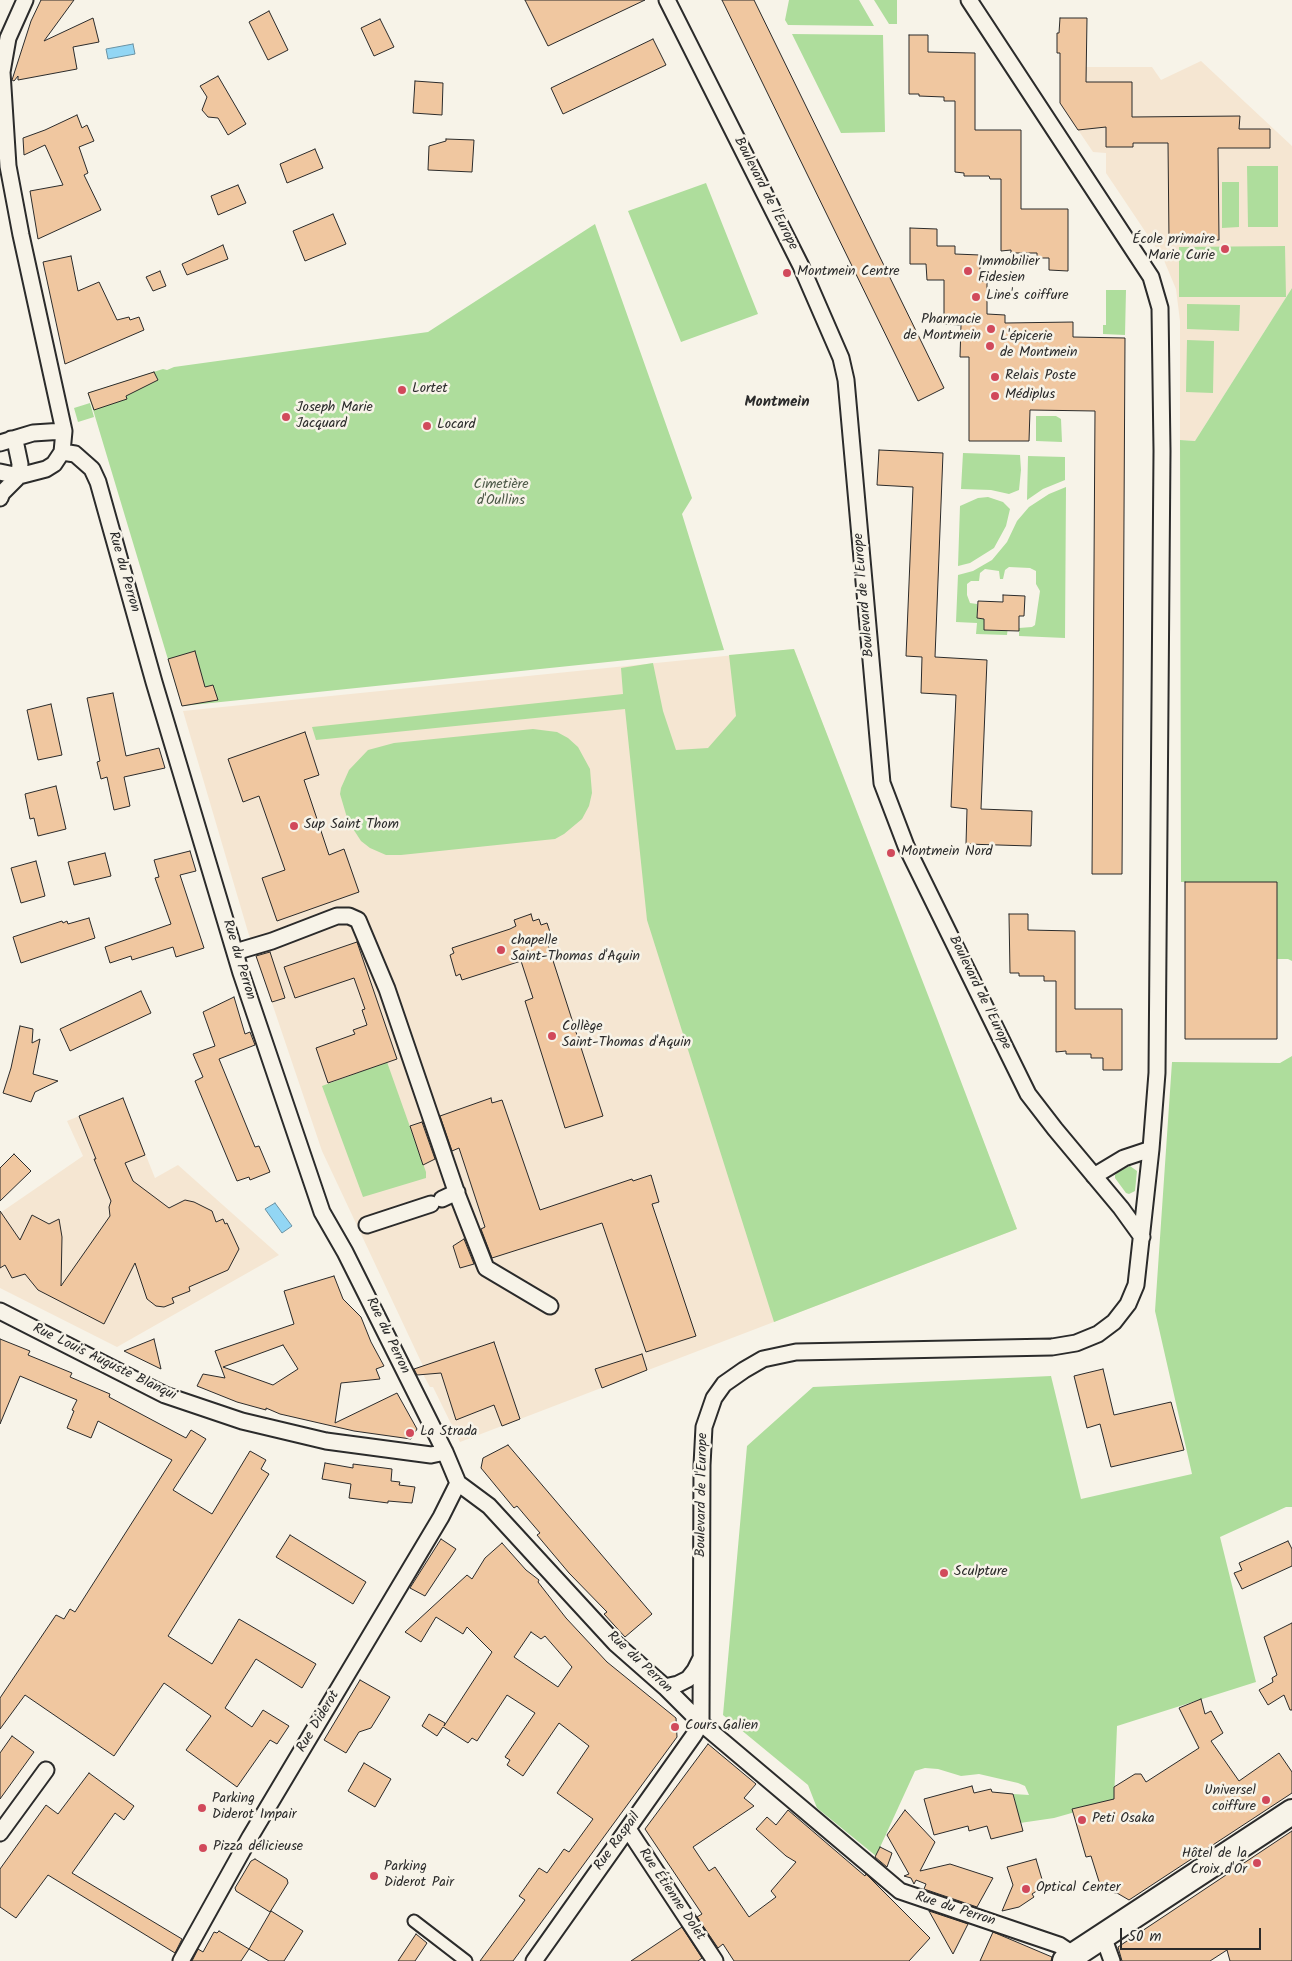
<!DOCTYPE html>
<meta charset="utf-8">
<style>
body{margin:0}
#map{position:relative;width:1292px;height:1961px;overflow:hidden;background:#f7f3e8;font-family:Kalam,sans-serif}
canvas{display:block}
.scale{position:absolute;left:1120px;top:1928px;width:141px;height:22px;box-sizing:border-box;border:2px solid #2b2b2b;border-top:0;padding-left:6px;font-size:15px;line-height:18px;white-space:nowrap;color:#2b2b2b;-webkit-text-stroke:4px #f7f3e8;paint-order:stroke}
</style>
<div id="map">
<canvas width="1292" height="1961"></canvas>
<div class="scale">50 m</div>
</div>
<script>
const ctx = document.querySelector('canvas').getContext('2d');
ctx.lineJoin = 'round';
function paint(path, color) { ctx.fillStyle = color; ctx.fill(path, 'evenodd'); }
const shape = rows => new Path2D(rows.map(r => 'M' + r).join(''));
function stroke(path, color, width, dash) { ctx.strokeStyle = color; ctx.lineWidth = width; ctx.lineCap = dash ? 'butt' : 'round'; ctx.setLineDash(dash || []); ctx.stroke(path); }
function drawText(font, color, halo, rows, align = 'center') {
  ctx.font = font + ' Kalam,sans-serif'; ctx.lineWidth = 5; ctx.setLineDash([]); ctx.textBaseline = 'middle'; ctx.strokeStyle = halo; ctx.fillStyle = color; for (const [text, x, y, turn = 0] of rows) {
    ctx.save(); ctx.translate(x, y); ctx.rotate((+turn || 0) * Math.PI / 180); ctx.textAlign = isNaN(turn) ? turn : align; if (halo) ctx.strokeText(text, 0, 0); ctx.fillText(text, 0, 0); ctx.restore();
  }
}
const built = shape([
 [1201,61,1292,146,1292,288,1195,441,1180,440,1180,321,1176,289,1163,258,1106,173,1106,153,1093,152,1060,103,1060,67,1152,67,1161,80],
 [794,649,1017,1229,460,1442,433,1387,430,1387,419,1367,423,1366,322,1151,248,932,183,711],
 [123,1098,155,1178,178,1165,279,1255,117,1347,0,1288,0,1213,83,1156,67,1121]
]);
const green = shape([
 [789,0,859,0,874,26,788,25,785,20],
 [874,0,897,0,897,24,889,24],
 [792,34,883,35,885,132,841,133],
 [1247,166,1278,166,1278,227,1248,227],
 [1222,182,1239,182,1239,227,1222,228],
 [706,183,758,314,681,342,628,211],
 [595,224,692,498,682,514,724,650,182,706,88,393,163,369,167,370,174,367,428,332],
 [1285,246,1286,297,1179,297,1179,247],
 [1292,288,1292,961,1288,959,1277,959,1277,882,1181,882,1180,440,1195,441],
 [1106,290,1126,290,1125,335,1103,334,1103,325,1106,325],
 [1187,304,1240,305,1239,331,1187,329],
 [1187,340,1214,341,1213,393,1186,392],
 [90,403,94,417,78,422,74,408],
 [1036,416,1056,416,1061,419,1062,442,1036,441],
 [963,453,1020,455,1021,470,1019,490,1009,494,991,490,961,489],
 [1028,456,1065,457,1065,480,1043,489,1027,500],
 [1066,487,1065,638,1019,636,1019,628,1032,627,1035,625,1040,591,1036,584,1036,571,1030,568,1009,567,1005,570,1003,579,1000,579,999,571,985,569,980,573,979,581,971,581,967,584,967,595,970,603,977,604,977,618,986,619,984,630,1000,631,1008,626,1007,635,976,634,977,623,956,622,958,575,973,571,992,560,1007,542,1017,521,1029,507,1049,494],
 [988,497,1003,502,1010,509,1006,526,994,548,970,563,958,566,960,506,978,498],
 [794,649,938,1021,1017,1229,774,1322,647,920,625,709,316,740,312,727,623,694,621,668,653,663,663,711,676,750,708,748,736,716,729,655],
 [533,729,557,732,568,738,578,747,590,769,592,793,589,806,582,819,564,834,555,839,545,840,401,855,386,855,370,848,361,841,348,821,340,794,341,788,349,770,368,750,394,743],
 [1292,1056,1292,1507,1286,1507,1220,1537,1256,1682,1117,1726,1114,1801,1054,1818,1020,1823,1013,1794,1029,1795,1025,1786,1018,1783,979,1774,961,1776,938,1769,925,1768,915,1771,876,1856,817,1808,808,1785,723,1715,747,1446,813,1387,1051,1376,1081,1499,1192,1474,1155,1311,1172,1062,1280,1063],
 [387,1062,426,1172,426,1178,363,1197,322,1086],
 [1130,1166,1137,1171,1135,1191,1129,1194,1126,1193,1115,1178,1115,1175,1119,1171]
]);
const water = shape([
 [133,44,135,54,108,59,106,49,133,44],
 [275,1203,292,1226,282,1233,265,1209,275,1203]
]);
const building = shape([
 [41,0,74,0,44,41,93,18,99,42,73,47,77,69,18,80,18,76,14,81,12,80,31,21,41,0],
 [525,0,645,0,548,46,525,0],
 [722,0,754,0,944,388,918,401,722,0],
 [269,11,288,50,268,60,249,22,269,11],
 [1060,18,1087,18,1086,82,1132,82,1132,117,1240,116,1239,129,1270,129,1270,148,1218,148,1219,240,1169,240,1168,143,1133,143,1133,147,1106,147,1106,127,1078,130,1060,103,1060,53,1057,53,1057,33,1059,33,1060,18],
 [380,19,394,47,374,56,361,28,380,19],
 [909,35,928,35,928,52,975,53,975,130,1021,130,1021,209,1068,209,1068,271,1049,270,1049,258,1037,258,1037,253,1011,253,1011,250,1001,251,1001,179,990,179,989,176,964,176,964,173,955,172,955,101,944,101,944,97,919,96,919,94,909,94,909,35],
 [653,39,666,65,563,114,551,88,653,39],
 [218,76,246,124,228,135,218,118,208,117,202,110,207,97,200,86,218,76],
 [415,81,443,83,442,115,413,113,415,81],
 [77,115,82,128,87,125,94,141,79,147,88,173,84,175,101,210,38,239,30,191,63,185,45,145,24,155,23,138,45,130,77,115],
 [446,139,474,140,472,172,428,170,429,146,446,141,446,139],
 [315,149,323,168,287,183,280,164,315,149],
 [238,185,246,203,218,215,211,196,238,185],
 [333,214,346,244,305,261,293,231,333,214],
 [910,228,937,229,937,246,955,246,955,254,980,255,980,281,987,281,987,314,1005,315,1005,323,1073,322,1073,337,1125,338,1122,874,1092,874,1095,411,1030,410,1029,441,969,441,969,357,960,357,961,325,944,324,944,280,927,280,926,264,910,264,910,228],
 [223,245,228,259,187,275,182,264,223,245],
 [71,256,78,291,99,282,117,320,129,317,130,320,139,317,144,330,65,364,43,262,71,256],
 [160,271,166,286,153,291,146,277,160,271],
 [154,372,158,380,126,396,127,399,94,410,88,393,154,372],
 [879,450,943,453,935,657,987,660,981,809,1032,811,1031,846,966,844,967,809,951,807,956,695,921,693,922,657,906,656,913,487,877,485,879,450],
 [1003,595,1025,596,1024,616,1019,616,1019,631,984,630,984,619,977,618,978,601,1003,602,1003,595],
 [195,651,205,687,213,685,218,700,182,706,168,659,195,651],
 [113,693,126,756,159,748,165,768,124,777,130,806,114,810,107,777,101,779,97,762,100,761,87,698,113,693],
 [51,704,62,755,38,760,27,710,51,704],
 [305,732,319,775,304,780,329,855,344,849,359,892,277,921,262,878,285,870,259,796,243,802,228,759,305,732],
 [56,786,66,829,38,836,34,818,30,819,25,794,56,786],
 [190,851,196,871,180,875,204,948,176,957,173,947,132,960,131,956,110,963,105,947,171,924,155,878,159,877,154,860,190,851],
 [105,853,111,876,74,885,68,862,105,853],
 [36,861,45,896,21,903,11,868,36,861],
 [1185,882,1277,882,1277,1039,1185,1039,1185,882],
 [531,914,533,921,539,919,541,925,547,923,554,944,548,945,603,1116,565,1128,525,1001,533,998,521,961,462,980,460,974,456,976,450,955,454,953,452,948,510,929,516,926,514,920,531,914],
 [1009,914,1028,914,1028,930,1075,931,1075,1009,1122,1009,1122,1070,1103,1070,1103,1058,1091,1058,1091,1054,1066,1054,1066,1051,1056,1052,1056,981,1044,981,1044,976,1019,976,1019,973,1010,973,1009,914],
 [89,918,95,938,21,963,13,937,62,921,63,923,67,921,68,924,89,918],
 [357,942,397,1059,328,1083,316,1048,355,1034,353,1030,367,1025,362,1010,365,1009,354,978,295,998,284,967,357,942],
 [270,952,285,998,272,1002,256,956,270,952],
 [141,991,151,1013,70,1051,60,1029,141,991],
 [234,997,245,1034,250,1032,255,1045,219,1059,255,1147,259,1146,270,1172,250,1180,249,1177,237,1181,195,1081,203,1077,193,1054,215,1046,203,1012,234,997],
 [20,1026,33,1029,32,1043,40,1039,33,1074,58,1081,35,1092,31,1102,3,1093,11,1068,20,1026],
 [123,1098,145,1155,125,1163,133,1181,169,1208,185,1200,194,1202,212,1211,216,1222,223,1219,225,1224,227,1223,239,1249,228,1270,189,1287,190,1291,172,1298,174,1303,164,1307,156,1306,147,1299,135,1263,104,1324,38,1290,25,1274,12,1278,5,1265,0,1268,0,1211,20,1240,32,1215,49,1224,59,1219,62,1237,61,1286,110,1216,109,1207,111,1201,94,1159,96,1159,79,1116,123,1098],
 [491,1098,492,1103,502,1100,540,1210,632,1179,633,1181,651,1175,659,1202,652,1204,696,1336,646,1352,602,1223,492,1258,481,1229,485,1227,459,1148,452,1151,440,1116,491,1098],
 [422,1122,435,1159,423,1165,410,1126,422,1122],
 [14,1154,31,1171,0,1201,0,1168,14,1154],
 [464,1239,474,1264,460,1268,453,1246,464,1239],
 [334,1276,343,1299,361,1317,371,1342,384,1366,376,1369,380,1379,341,1383,335,1423,397,1393,417,1429,411,1439,354,1431,280,1414,266,1408,266,1410,237,1402,197,1386,203,1374,225,1378,215,1351,294,1324,284,1291,334,1276],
 [283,1345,298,1369,273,1385,223,1367,283,1345],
 [0,1339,30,1351,28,1355,72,1373,70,1377,110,1394,109,1397,186,1438,191,1430,206,1439,173,1490,212,1514,250,1451,266,1460,261,1469,269,1474,168,1636,212,1664,239,1619,316,1664,302,1688,256,1659,225,1708,252,1727,263,1710,289,1726,277,1744,270,1740,237,1787,186,1750,211,1716,164,1683,114,1756,25,1695,0,1729,0,1698,56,1615,64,1619,70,1609,75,1612,172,1460,98,1421,91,1438,67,1428,74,1411,72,1410,77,1400,20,1376,0,1424,0,1339],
 [154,1339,161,1369,124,1351,154,1339],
 [494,1342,520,1419,502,1426,494,1405,456,1420,441,1373,417,1375,414,1369,494,1342],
 [642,1354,647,1370,602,1388,595,1369,642,1354],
 [1103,1369,1114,1415,1171,1402,1184,1450,1111,1467,1100,1424,1087,1428,1074,1376,1103,1369],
 [508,1445,652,1614,625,1637,604,1614,607,1612,569,1573,537,1535,540,1533,528,1519,517,1506,514,1508,481,1468,483,1458,508,1445],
 [325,1463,353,1468,353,1464,392,1469,391,1481,400,1482,399,1485,415,1487,412,1503,388,1501,388,1503,349,1498,351,1484,322,1479,325,1463],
 [290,1535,366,1582,353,1604,276,1557,290,1535],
 [441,1539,456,1549,425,1596,410,1588,441,1539],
 [1288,1541,1292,1549,1292,1566,1242,1589,1234,1573,1242,1570,1239,1563,1288,1541],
 [502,1543,526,1570,539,1580,538,1582,566,1618,607,1662,676,1718,677,1737,513,1961,480,1961,525,1900,519,1896,539,1868,547,1873,564,1849,569,1852,593,1819,557,1793,589,1746,559,1723,523,1776,507,1765,510,1760,505,1757,535,1713,507,1695,477,1741,472,1738,468,1743,443,1727,437,1736,422,1726,429,1714,445,1723,444,1726,492,1652,467,1627,463,1634,436,1617,421,1642,405,1632,467,1575,472,1579,485,1558,502,1543],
 [531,1632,541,1639,545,1636,572,1667,558,1687,514,1657,531,1632],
 [1292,1623,1292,1710,1290,1710,1284,1695,1268,1705,1259,1690,1273,1682,1272,1678,1277,1675,1264,1637,1292,1623],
 [360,1680,390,1697,371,1728,359,1732,346,1753,324,1740,360,1680],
 [1201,1699,1205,1714,1211,1711,1223,1733,1211,1741,1239,1781,1279,1753,1292,1772,1292,1793,1129,1900,1117,1893,1102,1891,1091,1856,1086,1857,1072,1809,1114,1799,1114,1787,1135,1774,1141,1774,1146,1782,1199,1748,1179,1708,1201,1699],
 [12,1736,34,1752,0,1799,0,1753,12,1736],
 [708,1744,756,1784,744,1798,754,1806,693,1847,709,1871,715,1867,749,1917,776,1897,771,1891,796,1862,786,1856,756,1829,767,1817,776,1825,788,1810,865,1876,866,1874,930,1938,909,1961,734,1961,723,1944,718,1948,697,1917,702,1914,645,1829,708,1744],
 [364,1763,391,1779,375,1807,348,1791,364,1763],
 [89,1773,134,1806,124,1820,115,1813,72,1873,182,1939,175,1953,48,1875,16,1918,0,1907,0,1869,46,1805,58,1814,89,1773],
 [972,1786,974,1793,991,1789,992,1792,1013,1794,1023,1831,991,1839,987,1826,969,1831,968,1826,934,1835,924,1799,972,1786],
 [905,1810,935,1842,920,1871,950,1864,993,1878,977,1907,924,1889,926,1884,916,1880,914,1884,911,1878,904,1876,909,1874,887,1835,905,1810],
 [1292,1831,1292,1961,1230,1961,1227,1950,1210,1961,1122,1961,1118,1947,1292,1831],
 [880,1847,892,1853,887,1867,875,1857,880,1847],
 [255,1859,287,1879,288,1883,270,1912,236,1891,235,1888,251,1861,255,1859],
 [1036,1859,1044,1886,1032,1894,1034,1897,1019,1907,1002,1911,1013,1885,1007,1867,1036,1859],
 [271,1911,303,1931,284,1961,269,1961,249,1949,271,1911],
 [929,1911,968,1924,953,1954,929,1911],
 [682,1927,702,1958,698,1961,631,1961,682,1927],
 [219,1931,249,1949,241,1961,192,1961,198,1949,203,1952,214,1932,217,1933,219,1931],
 [993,1932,1052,1957,1051,1961,980,1961,993,1932],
 [416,1934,427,1943,415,1961,398,1961,416,1934]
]);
const pedestrian = shape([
 [414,1921,466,1961]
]);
const minor = shape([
 [667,0,801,266,841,358,846,380,882,783,906,846,1028,1094,1055,1129,1121,1208,1142,1237],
 [0,443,33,433,64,431],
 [62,452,75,454,92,469,98,482,154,682,241,973,322,1212,345,1252,445,1452,458,1483,489,1506,615,1643,665,1687,701,1723,900,1891,1059,1945,1074,1955],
 [0,472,19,476,46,469,54,464,62,452,64,431,21,235,8,166,2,72,8,38,25,0],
 [0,498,2,493,19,476,20,464,16,445,11,439],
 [235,952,272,941,337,916,349,916,358,920,387,989,457,1194,486,1268,550,1306],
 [1094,1176,1124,1158,1151,1149],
 [442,1199,457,1192],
 [367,1225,431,1204],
 [0,1311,165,1395,242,1421,326,1441,431,1455,445,1452],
 [665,1687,678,1684,688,1679,695,1670,701,1658],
 [628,1829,715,1961],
 [0,1833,46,1770],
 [1103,1936,1112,1961],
 [181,1961,250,1837,441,1517,458,1483],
 [534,1961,694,1735,701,1723,702,1465,704,1427,714,1398,724,1384,744,1370,763,1359,796,1352,1052,1347,1076,1343,1098,1334,1114,1322,1128,1304,1136,1285,1151,1149,1157,1073,1162,451,1160,308,1151,277,969,0]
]);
const primary = shape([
 [1065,1961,1292,1812]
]);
const markers = [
 [1225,249,5,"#d1495b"],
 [968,271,5,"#d1495b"],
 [787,273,5,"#d1495b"],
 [976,297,5,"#d1495b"],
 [991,329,5,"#d1495b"],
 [990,346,5,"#d1495b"],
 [995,377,5,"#d1495b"],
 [402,390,5,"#d1495b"],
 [995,396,5,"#d1495b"],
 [286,417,5,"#d1495b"],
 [427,426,5,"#d1495b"],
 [294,826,5,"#d1495b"],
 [891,853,5,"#d1495b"],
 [501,950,5,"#d1495b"],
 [552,1036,5,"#d1495b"],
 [410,1433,5,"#d1495b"],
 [944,1573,5,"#d1495b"],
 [675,1727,5,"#d1495b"],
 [1266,1800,5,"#d1495b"],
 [202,1808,5,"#d1495b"],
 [1082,1820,5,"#d1495b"],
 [203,1848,5,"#d1495b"],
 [1257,1863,5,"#d1495b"],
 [374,1876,5,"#d1495b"],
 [1026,1889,5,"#d1495b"]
];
const streetNames = [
 ["Boulevard de l'Europe",765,194,63],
 ["Rue du Perron",123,572,74],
 ["Boulevard de l'Europe",865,595,-95],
 ["Rue du Perron",238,960,73],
 ["Boulevard de l'Europe",979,993,64],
 ["Rue du Perron",387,1336,64],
 ["Rue Louis Auguste Blanqui",104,1363,26],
 ["Boulevard de l'Europe",703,1495,-89],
 ["Rue du Perron",639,1663,43],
 ["Rue Diderot",319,1722,-59],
 ["Rue Raspail",618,1842,-54],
 ["Rue Étienne Dolet",671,1895,56],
 ["Rue du Perron",955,1910,18]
];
const poiNames = [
 ["École primaire",1215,241,"right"],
 ["Marie Curie",1215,257,"right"],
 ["Immobilier",978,263],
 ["Fidesien",978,279],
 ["Montmein Centre",797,273],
 ["Line's coiffure",986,297],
 ["Pharmacie",981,321,"right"],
 ["de Montmein",981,337,"right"],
 ["L'épicerie",1000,338],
 ["de Montmein",1000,354],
 ["Relais Poste",1005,377],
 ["Lortet",412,390],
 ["Médiplus",1005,396],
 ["Joseph Marie",296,409],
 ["Jacquard",296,425],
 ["Locard",437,426],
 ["Sup Saint Thom",304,826],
 ["Montmein Nord",901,853],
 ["chapelle",511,942],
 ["Saint-Thomas d'Aquin",511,958],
 ["Collège",562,1028],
 ["Saint-Thomas d'Aquin",562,1044],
 ["La Strada",420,1433],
 ["Sculpture",954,1573],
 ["Cours Galien",685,1727],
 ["Universel",1256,1792,"right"],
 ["coiffure",1256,1808,"right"],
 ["Parking",212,1800],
 ["Diderot Impair",212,1816],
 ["Peti Osaka",1092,1820],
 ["Pizza délicieuse",213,1848],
 ["Hôtel de la",1247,1855,"right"],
 ["Croix d'Or",1247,1871,"right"],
 ["Parking",384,1868],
 ["Diderot Pair",384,1884],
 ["Optical Center",1036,1889]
];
const parkNames = [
 ["Cimetière",501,486],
 ["d'Oullins",501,502]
];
const neighbourhoodNames = [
 ["Montmein",777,403]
];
paint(built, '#f5e6d2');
paint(green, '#aedd9c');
paint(water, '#92d6f4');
stroke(water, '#6992a4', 1);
paint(building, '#f0c7a0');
stroke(building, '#2b2b2b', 1);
stroke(pedestrian, '#2b2b2b', 15);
stroke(minor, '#2b2b2b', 19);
stroke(primary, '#2b2b2b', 28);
stroke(pedestrian, '#f7f3e8', 11);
stroke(minor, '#f7f3e8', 15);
stroke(primary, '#f7f3e8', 24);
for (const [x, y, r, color] of markers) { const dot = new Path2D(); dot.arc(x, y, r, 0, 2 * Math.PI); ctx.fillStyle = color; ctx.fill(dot); stroke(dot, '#f7f3e8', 2); }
drawText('14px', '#2b2b2b', '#f7f3e8', streetNames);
drawText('14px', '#2b2b2b', '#f7f3e8', poiNames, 'left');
drawText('14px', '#4c5847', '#f7f3e8', parkNames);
drawText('bold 15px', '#2b2b2b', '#f7f3e8', neighbourhoodNames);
</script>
